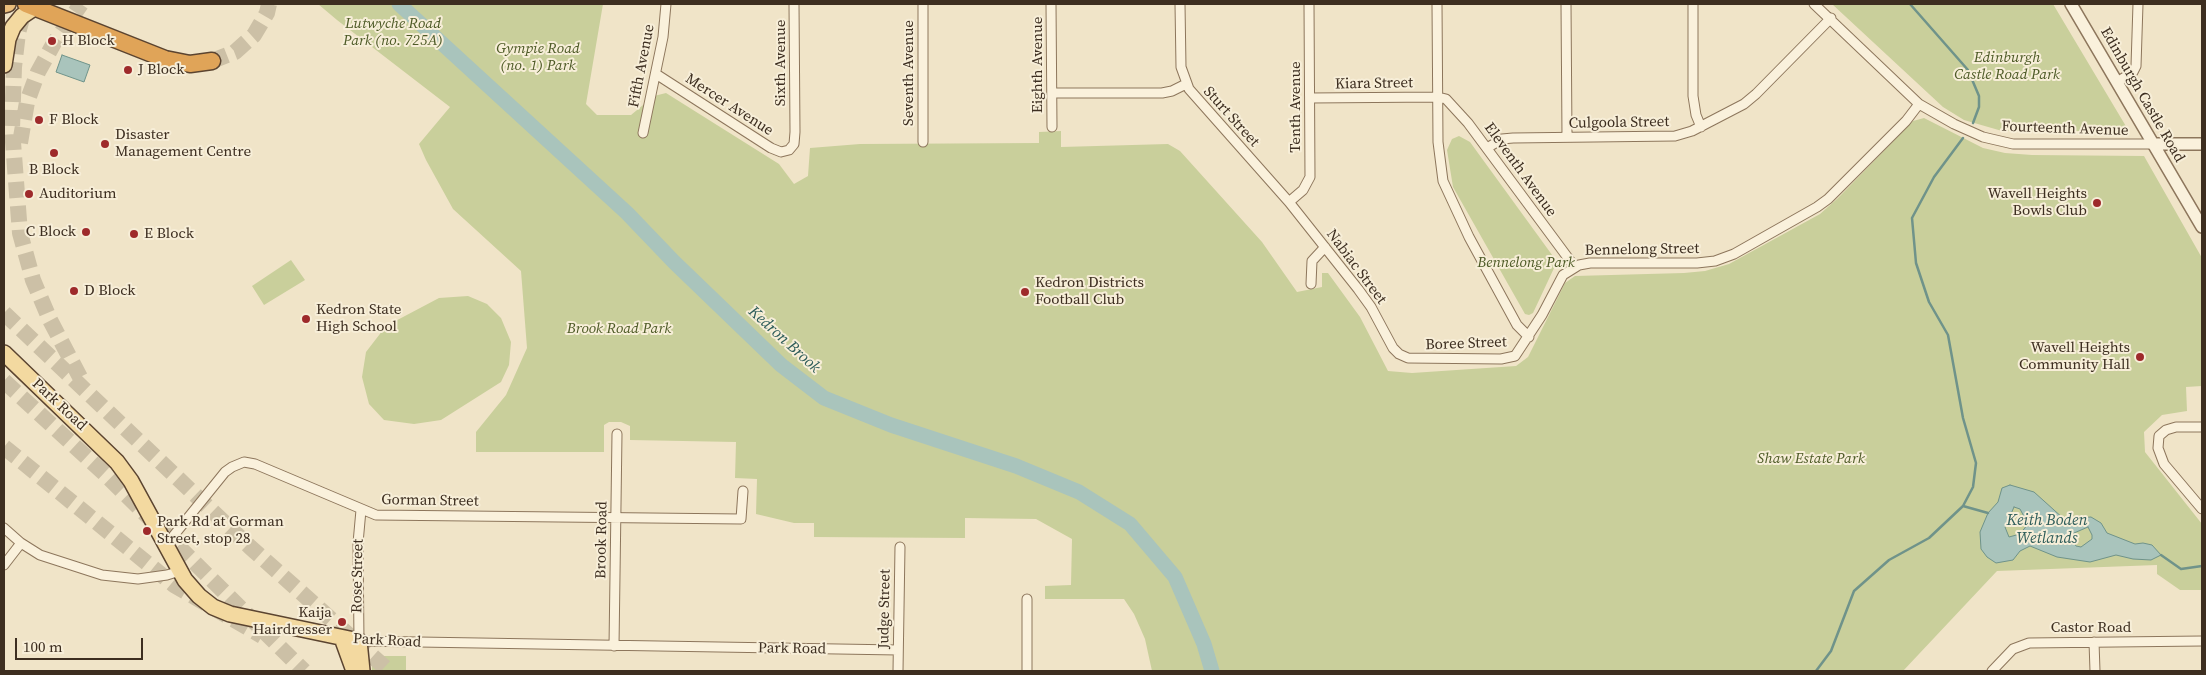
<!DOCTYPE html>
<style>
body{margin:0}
#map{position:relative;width:2206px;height:675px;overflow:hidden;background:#f0e4c8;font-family:"Source Serif 4",serif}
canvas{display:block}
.frame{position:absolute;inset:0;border:5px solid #3d2e20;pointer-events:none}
.scale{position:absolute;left:15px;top:638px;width:128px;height:22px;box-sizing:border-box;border:2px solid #3d2e20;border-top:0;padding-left:6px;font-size:15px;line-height:18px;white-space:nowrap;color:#3d2e20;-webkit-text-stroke:4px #f7eed8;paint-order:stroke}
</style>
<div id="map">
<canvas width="2206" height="675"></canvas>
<div class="frame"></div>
<div class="scale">100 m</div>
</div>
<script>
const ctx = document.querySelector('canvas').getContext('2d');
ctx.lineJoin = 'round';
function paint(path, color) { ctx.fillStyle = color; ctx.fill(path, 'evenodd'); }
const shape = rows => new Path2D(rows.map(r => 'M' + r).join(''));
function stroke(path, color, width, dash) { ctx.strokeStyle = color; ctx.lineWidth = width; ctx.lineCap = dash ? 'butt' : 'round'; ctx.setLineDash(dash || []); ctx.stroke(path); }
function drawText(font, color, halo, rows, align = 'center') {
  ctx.font = font + ' "Source Serif 4",serif'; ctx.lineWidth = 4; ctx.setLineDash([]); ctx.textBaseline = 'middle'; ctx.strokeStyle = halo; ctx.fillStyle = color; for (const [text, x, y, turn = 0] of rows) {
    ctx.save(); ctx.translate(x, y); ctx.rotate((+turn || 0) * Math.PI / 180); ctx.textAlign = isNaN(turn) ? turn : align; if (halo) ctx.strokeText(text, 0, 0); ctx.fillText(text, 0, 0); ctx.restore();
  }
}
const green = shape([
 [318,4,603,4,586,104,597,115,631,115,654,96,666,93,779,164,794,184,808,176,810,148,860,144,1039,143,1039,132,1061,131,1061,147,1168,144,1180,151,1262,242,1297,292,1322,287,1322,273,1328,273,1360,317,1388,371,1412,373,1516,366,1528,357,1565,283,1575,276,1684,273,1705,271,1729,264,1820,214,1838,198,1913,121,1924,118,1983,148,2005,153,2032,155,2144,156,2202,258,2202,386,2186,387,2187,411,2162,415,2144,432,2145,452,2202,524,2202,590,2180,590,2157,574,2157,565,1997,571,1903,671,1152,671,1145,639,1134,614,1124,599,1045,599,1045,586,1071,585,1072,539,1036,519,965,518,965,538,814,537,814,523,794,523,756,514,757,479,735,478,736,442,630,440,630,426,621,422,609,422,604,425,604,452,476,452,476,432,506,395,527,348,521,271,453,209,426,160,419,144,450,107,337,20],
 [1832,4,2053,4,2127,128,2126,131,2002,131,1964,120,1943,107],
 [1459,136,1470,142,1555,259,1555,266,1533,313,1529,315,1525,314,1453,187,1447,150,1452,139],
 [291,260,305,280,264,305,252,286],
 [468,296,487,304,501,318,511,342,509,365,501,382,441,420,414,424,384,420,369,404,362,377,366,352,386,326,439,298],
 [376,656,406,656,406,671,372,671,372,662]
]);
const water = shape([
 [62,55,90,65,84,82,56,72,62,55],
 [2010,485,2034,492,2064,519,2091,517,2101,523,2107,533,2135,544,2143,543,2152,545,2161,555,2151,560,2133,559,2116,555,2090,562,2057,557,2030,546,2020,551,2013,560,1996,563,1987,557,1981,549,1980,532,1988,513,1998,502,2002,488,2010,485],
 [2014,507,2020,509,2028,524,2020,534,2009,537,2005,527,2013,523,2013,516,2011,514,2014,507],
 [2088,527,2092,535,2092,539,2081,547,2076,546,2072,540,2074,533,2088,527]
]);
const stream = shape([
 [1910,4,1968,70,1979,96,1979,107,1973,123],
 [1963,506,1988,513],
 [2161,555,2181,569,2202,566],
 [1816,671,1831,651,1854,591,1889,560,1929,538,1963,506,1973,487,1976,463,1963,418,1948,335,1929,302,1916,263,1912,218,1934,177,1963,138]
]);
const river = shape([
 [399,4,627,213,674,262,781,365,824,398,891,425,1016,466,1079,492,1130,524,1175,577,1204,644,1212,671]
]);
const motorwayTunnel = shape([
 [23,15,18,33,14,67,12,129,20,233,33,280,50,320,81,379],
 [212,61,235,52,254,35,267,13,269,4],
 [20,143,27,102,38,72,54,43,81,4],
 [4,313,250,547,389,671],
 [4,381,106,475,304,671],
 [4,447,174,585,262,636]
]);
const minor = shape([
 [923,4,923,142],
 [1051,4,1052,127],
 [1180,4,1181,67,1189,89,1289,202,1358,289,1371,307,1393,348,1399,354,1408,358,1501,359,1515,356,1542,315,1563,275,1579,265,1590,263,1697,263,1715,261,1734,254,1817,207,1828,199,1906,121,1919,104],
 [1437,4,1438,142,1443,181,1469,237,1517,325,1529,337],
 [1566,4,1567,137],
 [1693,4,1693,96,1696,115,1701,127],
 [1814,4,1919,104,1954,124,1983,137,2013,144,2154,144],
 [656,74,771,148,781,152,789,150,794,144,795,132,794,4],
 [2117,82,2133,72,2136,66,2138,4],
 [1052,93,1162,93,1172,91,1186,84],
 [1310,98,1438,97,1446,99,1468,123,1574,266],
 [643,133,663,37,666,4],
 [1487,148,1502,139,1513,138,1675,136,1692,131,1744,104,1756,94,1831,18],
 [1289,202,1303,190,1310,177,1309,4],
 [1311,284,1312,261,1325,247],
 [2202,427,2176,427,2166,430,2159,436,2158,448,2164,464,2202,509],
 [361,510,358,543,359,641,898,650],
 [4,528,21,543,40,555,102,575,138,579,167,575,180,571],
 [166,545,225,472,232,467,244,462,255,464,376,515,741,519,743,491],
 [4,565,21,543],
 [2094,642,2095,671],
 [614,646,617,434],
 [898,671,900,547],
 [1027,671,1027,599],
 [1992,671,2013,649,2029,643,2202,641]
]);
const tertiary = shape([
 [2071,4,2202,227],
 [2154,144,2202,144]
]);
const primary = shape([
 [4,65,8,39,13,27,22,16,40,4],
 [4,353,117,462,131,481,185,580,199,596,213,607,230,614,359,641,362,671],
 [342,638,354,671]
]);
const trunk = shape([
 [4,5,8,4]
]);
const motorway = shape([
 [26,4,165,59,190,64,212,61]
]);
const markers = [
 [52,41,5,"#9e2a2b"],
 [128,70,5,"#9e2a2b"],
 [39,120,5,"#9e2a2b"],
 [105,144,5,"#9e2a2b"],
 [54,153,5,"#9e2a2b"],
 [29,194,5,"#9e2a2b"],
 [2097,203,5,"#9e2a2b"],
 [86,232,5,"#9e2a2b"],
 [134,234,5,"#9e2a2b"],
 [74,291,5,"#9e2a2b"],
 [1025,292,5,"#9e2a2b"],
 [306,319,5,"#9e2a2b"],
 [2140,357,5,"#9e2a2b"],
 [147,531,5,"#9e2a2b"],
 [342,622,5,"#9e2a2b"]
];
const parkNames = [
 ["Lutwyche Road",393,24],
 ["Park (no. 725A)",393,41],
 ["Gympie Road",538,49],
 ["(no. 1) Park",538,66],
 ["Edinburgh",2007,58],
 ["Castle Road Park",2007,75],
 ["Bennelong Park",1526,263],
 ["Brook Road Park",619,329],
 ["Shaw Estate Park",1811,459]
];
const poiNames = [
 ["H Block",62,41],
 ["J Block",138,70],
 ["F Block",49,120],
 ["Disaster",115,135],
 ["Management Centre",115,152],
 ["B Block",54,170,"center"],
 ["Auditorium",39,194],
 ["Wavell Heights",2087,194,"right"],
 ["Bowls Club",2087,211,"right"],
 ["C Block",76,232,"right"],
 ["E Block",144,234],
 ["Kedron Districts",1035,283],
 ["Football Club",1035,300],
 ["D Block",84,291],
 ["Kedron State",316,310],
 ["High School",316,327],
 ["Wavell Heights",2130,348,"right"],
 ["Community Hall",2130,365,"right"],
 ["Park Rd at Gorman",157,522],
 ["Street, stop 28",157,539],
 ["Kaija",332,613,"right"],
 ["Hairdresser",332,630,"right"]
];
const streetNames = [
 ["Sixth Avenue",781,63,-90],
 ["Eighth Avenue",1038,65,-90],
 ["Fifth Avenue",642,66,-79],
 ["Seventh Avenue",909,73,-90],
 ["Kiara Street",1374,84,-1],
 ["Edinburgh Castle Road",2142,95,60],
 ["Mercer Avenue",729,105,33],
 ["Tenth Avenue",1296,107,-90],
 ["Sturt Street",1231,117,48],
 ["Culgoola Street",1619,123,-1],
 ["Fourteenth Avenue",2065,129,2],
 ["Eleventh Avenue",1520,170,54],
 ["Bennelong Street",1642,250,-1],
 ["Nabiac Street",1356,267,53],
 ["Boree Street",1466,344,-2],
 ["Park Road",59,405,43],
 ["Gorman Street",430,501,1],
 ["Brook Road",602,540,-89],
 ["Rose Street",358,576,-89],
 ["Judge Street",885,609,-89],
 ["Castor Road",2091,628],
 ["Park Road",387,641,3],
 ["Park Road",792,649,1]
];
const waterNames = [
 ["Kedron Brook",784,340,42],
 ["Keith Boden",2047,521],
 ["Wetlands",2047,539]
];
paint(green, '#c9cf9b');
paint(water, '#a9c4bc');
stroke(water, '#6f938a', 1);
stroke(stream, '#6f938a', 2.5);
stroke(river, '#a9c4bc', 15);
stroke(motorwayTunnel, '#ccc0a6', 16, [16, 8]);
stroke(minor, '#8d765c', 11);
stroke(tertiary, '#8d765c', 14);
stroke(primary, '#5b4430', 18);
stroke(trunk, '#5b4430', 18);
stroke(motorway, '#5b4430', 19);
stroke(minor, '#faf1dc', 9);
stroke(tertiary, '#faf1dc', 11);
stroke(primary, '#f3d9a0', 15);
stroke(trunk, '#eabe7c', 15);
stroke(motorway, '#e0a458', 16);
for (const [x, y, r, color] of markers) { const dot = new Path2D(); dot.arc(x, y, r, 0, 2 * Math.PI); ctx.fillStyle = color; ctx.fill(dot); stroke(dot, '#f7eed8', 2); }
drawText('italic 15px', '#4d5a26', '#f7eed8', parkNames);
drawText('15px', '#3d2e20', '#f7eed8', poiNames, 'left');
drawText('15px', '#3d2e20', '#f7eed8', streetNames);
drawText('italic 16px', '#2f5d5a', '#f7eed8', waterNames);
</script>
